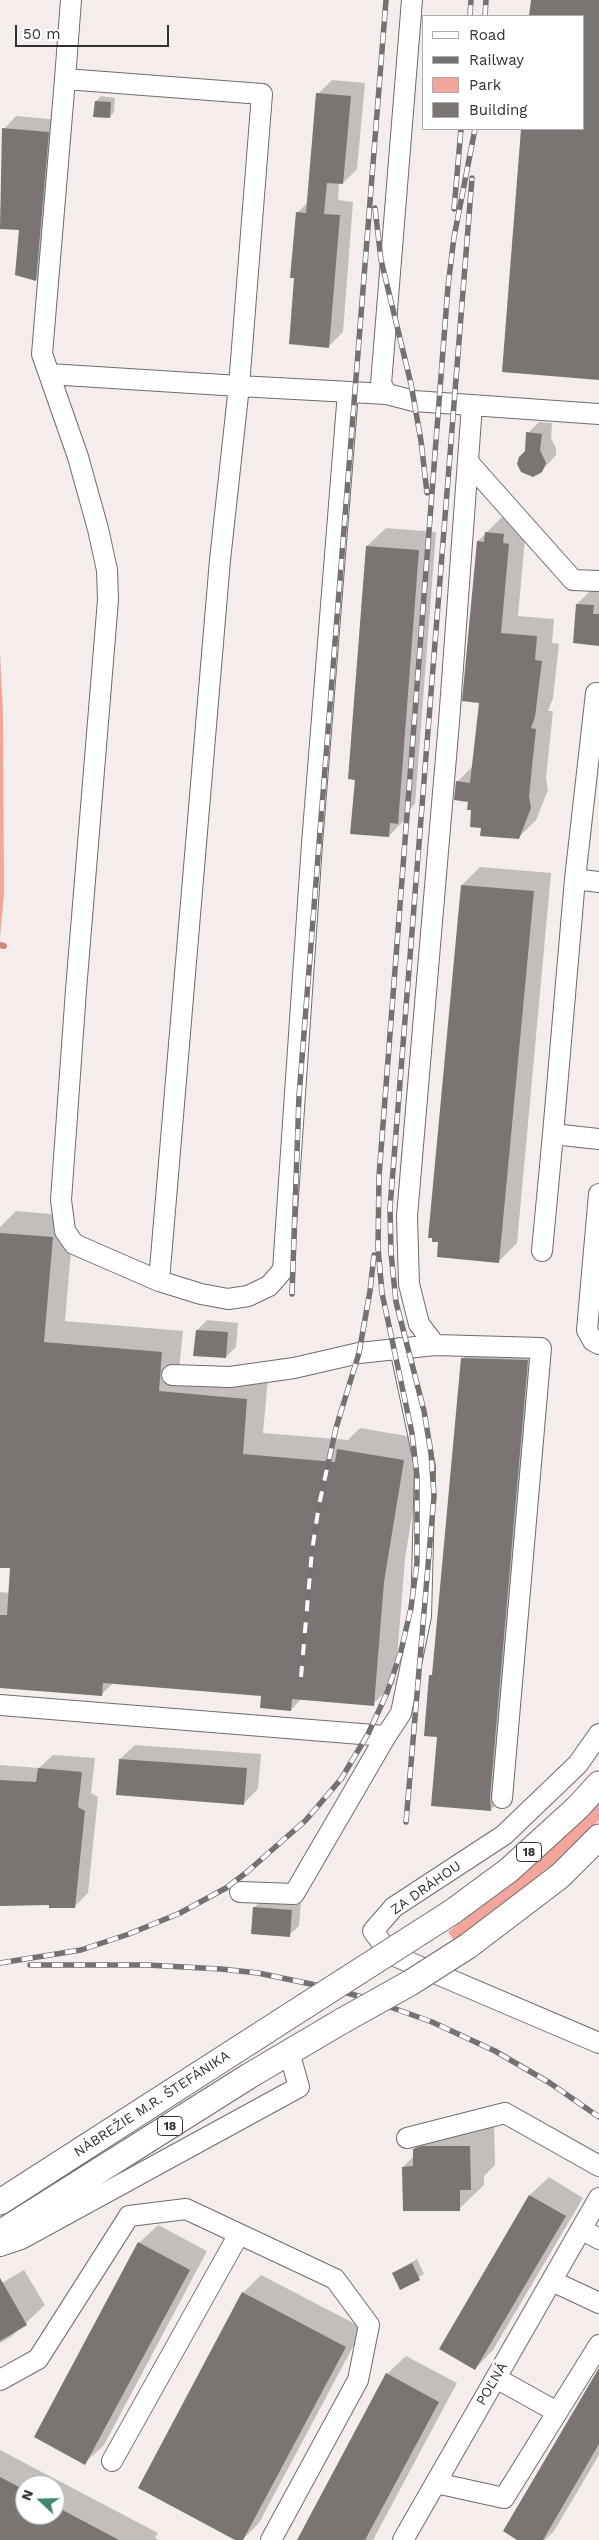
<!DOCTYPE html>
<meta charset="utf-8">
<style>
body{margin:0}
#map{position:relative;width:599px;height:2540px;overflow:hidden;background:#f4edec;font-family:"Work Sans",sans-serif}
canvas{display:block}
.legend{position:absolute;left:422px;top:15px;width:162px;height:115px;box-sizing:border-box;background:#fff;border:1px solid #adacac;margin:0;padding:6px 9px;list-style:none;font-size:15px;color:#333030}
.legend li{display:flex;align-items:center;gap:10px;height:25px}
.legend b{width:25px;border:1px solid #adacac}
.north{position:absolute;left:15px;top:2475px;width:50px;height:50px;box-sizing:border-box;background:#fff;border:1px solid #adacac;border-radius:50%;rotate:291deg;font-size:14px;font-weight:700;line-height:20px;text-align:center;color:#333030}
.north::after{content:'';display:block;margin:auto;width:18px;height:22px;background:#428475;clip-path:polygon(50% 0,100% 100%,50% 72%,0 100%)}
.scale{position:absolute;left:15px;top:25px;width:154px;height:22px;box-sizing:border-box;border:2px solid #333030;border-top:0;padding-left:6px;font-size:15px;line-height:18px;white-space:nowrap;color:#333030;-webkit-text-stroke:4px #fff;paint-order:stroke}
</style>
<div id="map">
<canvas width="599" height="2540"></canvas>
<ul class="legend">
<li><b style="height:6px;background:#fff"></b>Road</li>
<li><b style="height:6px;background:#767171"></b>Railway</li>
<li><b style="height:14px;background:#f2a59b"></b>Park</li>
<li><b style="height:14px;background:#7a7473"></b>Building</li>
</ul>
<div class="north">N</div>
<div class="scale">50 m</div>
</div>
<script>
const ctx = document.querySelector('canvas').getContext('2d');
ctx.lineJoin = 'round';
function paint(path, color) { ctx.fillStyle = color; ctx.fill(path, 'evenodd'); }
const shape = rows => new Path2D(rows.map(r => 'M' + r).join(''));
function stroke(path, color, width, dash) { ctx.strokeStyle = color; ctx.lineWidth = width; ctx.lineCap = dash ? 'butt' : 'round'; ctx.setLineDash(dash || []); ctx.stroke(path); }
function drawText(font, color, halo, rows, align = 'center') {
  ctx.font = font + ' "Work Sans",sans-serif'; ctx.lineWidth = 5; ctx.setLineDash([]); ctx.textBaseline = 'middle'; ctx.strokeStyle = halo; ctx.fillStyle = color; for (const [text, x, y, turn = 0] of rows) {
    ctx.save(); ctx.translate(x, y); ctx.rotate((+turn || 0) * Math.PI / 180); ctx.textAlign = isNaN(turn) ? turn : align; if (halo) ctx.strokeText(text, 0, 0); ctx.fillText(text, 0, 0); ctx.restore();
  }
}
const green = shape([
 [0,652,3,712,4,894,0,938],
 [599,1801,599,1820,552,1867,498,1910,454,1940,448,1932,542,1857]
]);
const shadow = shape([
 [533,0,599,0,599,379,503,371,522,129,583,129,583,16,531,16],
 [332,80,365,83,357,169,343,183,339,183,338,200,353,202,343,332,329,346,295,277,298,212,308,202,318,94],
 [101,96,115,98,114,112,110,117,96,101],
 [16,116,61,120,48,267,36,280,20,229,0,227,4,129],
 [539,422,552,423,551,438,556,448,556,455,538,475,528,475,522,471,528,433],
 [504,515,526,527,518,616,554,619,552,643,559,644,553,698,548,711,553,711,546,778,548,790,536,820,518,838,482,827,457,782,473,766,480,702,478,541],
 [386,528,436,532,415,804,408,812,407,817,389,836,356,779,367,546],
 [591,590,599,590,599,644,577,604],
 [480,867,551,873,517,1243,499,1261,462,885],
 [16,1211,74,1216,65,1321,183,1331,179,1370,268,1378,263,1433,348,1440,360,1428,424,1439,405,1559,395,1683,373,1704,302,1698,291,1710,263,1695,114,1682,101,1695,0,1686,0,1592,10,1593,13,1554,0,1553,0,1227],
 [207,1320,238,1323,236,1347,226,1357,197,1330],
 [477,1344,542,1346,505,1795,491,1810,432,1804,438,1736,431,1676,434,1672,463,1358],
 [135,1745,261,1754,258,1789,244,1803,120,1759],
 [53,1755,95,1758,91,1793,98,1797,88,1893,75,1906,24,1904,0,1900,0,1765,39,1768],
 [264,1897,301,1900,299,1926,289,1935,253,1932,255,1907],
 [494,2122,495,2165,484,2176,484,2185,459,2209,403,2167,414,2156,414,2149,438,2125],
 [549,2177,583,2198,493,2350,475,2369,441,2348,530,2195],
 [158,2225,207,2251,104,2445,85,2463,139,2243],
 [417,2259,424,2274,401,2288,393,2273],
 [24,2270,45,2305,11,2337,0,2343,0,2284],
 [261,2275,363,2328,259,2523,242,2540,238,2540,243,2293],
 [406,2356,457,2383,373,2540,299,2540,387,2374],
 [599,2370,599,2455,554,2531,545,2540,520,2540],
 [0,2450,158,2533,155,2538,159,2540,0,2540],
 [25,2485,55,2485,55,2515,25,2515]
]);
const stream = shape([
 [0,945,4,946]
]);
const building = shape([
 [531,0,599,0,599,380,502,372,521,129,583,129,583,16,529,16],
 [316,93,351,96,343,184,327,183,324,214,340,215,329,348,289,344,294,278,290,278,296,212,306,213],
 [95,101,111,102,110,118,93,117],
 [2,128,49,132,36,281,15,275,19,230,0,229],
 [526,432,542,434,540,450,546,463,542,472,533,477,521,472,517,464,519,457,525,451],
 [485,532,504,534,503,543,509,544,501,633,537,636,535,660,542,661,535,717,531,728,536,729,529,796,531,808,519,839,480,836,481,828,470,827,471,810,467,810,468,802,454,800,456,781,470,783,479,703,462,701,477,541,484,542],
 [366,546,419,550,398,824,390,823,389,837,350,834,355,780,348,779],
 [576,604,594,605,593,614,599,614,599,646,573,643],
 [461,885,534,891,499,1263,437,1257,438,1242,432,1242,432,1238,428,1238],
 [0,1233,53,1237,44,1342,162,1352,159,1391,247,1399,243,1454,335,1462,337,1449,404,1460,384,1582,374,1706,292,1699,291,1711,260,1708,261,1696,103,1683,102,1696,0,1688,0,1615,7,1615,10,1568,0,1568],
 [196,1330,228,1332,226,1358,193,1356],
 [461,1358,528,1360,490,1797,491,1811,431,1806,437,1737,424,1736,429,1675,432,1675],
 [119,1759,247,1768,244,1805,116,1795],
 [38,1768,82,1772,78,1807,85,1811,75,1908,49,1908,49,1905,0,1906,0,1780,36,1782],
 [253,1907,292,1910,290,1937,251,1934],
 [422,2146,470,2146,471,2190,460,2190,460,2211,403,2211,402,2167,413,2166,413,2149],
 [529,2195,566,2216,475,2370,439,2349],
 [138,2242,190,2270,85,2465,34,2437],
 [412,2263,420,2280,400,2290,392,2273],
 [0,2278,27,2325,0,2341],
 [242,2292,346,2347,243,2540,235,2540,138,2488],
 [599,2368,599,2444,543,2540,517,2540,503,2531],
 [386,2373,439,2402,365,2540,297,2540],
 [0,2477,25,2490,25,2515,55,2515,55,2506,119,2540,0,2540]
]);
const minor = shape([
 [71,0,65,79,262,94,239,386,387,394],
 [412,0,381,384,387,394,414,401,599,414],
 [65,79,42,354,49,374,239,386,220,560,159,1281,201,1294,228,1299,248,1296,269,1286,283,1270,312,844,348,392],
 [49,374,78,457,98,529,107,570,108,600,76,990,61,1200,65,1231,74,1244,159,1281],
 [472,405,449,722,407,1216,409,1284,419,1324,435,1345,541,1348,502,1798],
 [468,462,573,580,599,581],
 [575,879,599,882],
 [553,1134,575,879,596,693],
 [599,1194,587,1330,593,1341,599,1344],
 [542,1251,553,1134,599,1139],
 [172,1375,230,1377,294,1368,359,1353,435,1345],
 [0,1705,386,1736,401,1713,421,1616,425,1467,400,1348],
 [599,1734,578,1764,504,1835,394,1907,373,1931,390,1954,599,2043],
 [240,1892,294,1894,386,1736],
 [407,2138,505,2113,599,2166],
 [581,2229,599,2239],
 [0,2246,21,2239,299,2087,289,2052],
 [552,2281,599,2303],
 [496,2378,557,2412],
 [0,2380,38,2359,129,2216,186,2209,335,2279,369,2325,358,2380,271,2540],
 [112,2461,239,2234],
 [436,2483,504,2498,599,2345],
 [403,2540,599,2198]
]);
const major = shape([
 [452,1912,509,1870,577,1808,599,1784],
 [468,1946,560,1876,599,1837],
 [0,2202,305,2006],
 [0,2233,249,2076,342,2021]
]);
const rail = shape([
 [470,16,471,0],
 [485,16,486,0],
 [375,208,381,260,411,384,421,441,427,493],
 [454,209,461,129],
 [292,1294,299,1096,386,0],
 [301,1677,312,1551,319,1505,336,1428,359,1353,370,1291,374,1255],
 [406,1822,434,1496,431,1453,424,1411,396,1302,391,1253,390,1208,472,178],
 [0,1963,81,1950,129,1934,180,1913,226,1888,247,1872,306,1820,341,1779,368,1734,387,1693,401,1651,411,1608,417,1563,417,1476,412,1433,382,1293,378,1248,379,1176,448,286,454,237,475,129],
 [30,1965,147,1965,221,1969,258,1973,330,1988,365,1998,432,2022,495,2051,550,2083,599,2117]
]);
const majorBridge = shape([
 [305,2006,452,1912],
 [342,2021,410,1983,468,1946]
]);
const shields = [
 [529,1852,25],
 [170,2126,25]
];
const shieldNames = [
 ["18",529,1852],
 ["18",170,2126]
];
const streetNames = [
 ["ZA DRÁHOU",426,1888,-35],
 ["NÁBREŽIE M.R. ŠTEFÁNIKA",152,2104,-33],
 ["POĽNÁ",492,2384,-60]
];
paint(green, '#f2a59b');
paint(shadow, '#0003');
stroke(stream, '#d3857c', 6);
paint(building, '#7a7473');
stroke(minor, '#716b6a', 22);
stroke(major, '#716b6a', 27);
stroke(minor, '#fff', 20);
stroke(major, '#fff', 25);
stroke(rail, '#767171', 5.5);
stroke(rail, '#fff', 4, [11]);
stroke(majorBridge, '#716b6a', 27, []);
stroke(majorBridge, '#fff', 25);
for (const [x, y, w] of shields) { const box = new Path2D(); box.roundRect(x - w / 2, y - 9.5, w, 19, 4); ctx.fillStyle = '#fff'; ctx.fill(box); stroke(box, '#333030', 1); }
drawText('bold 12px', '#333030', null, shieldNames);
drawText('14px', '#333030', '#fff', streetNames);
</script>
